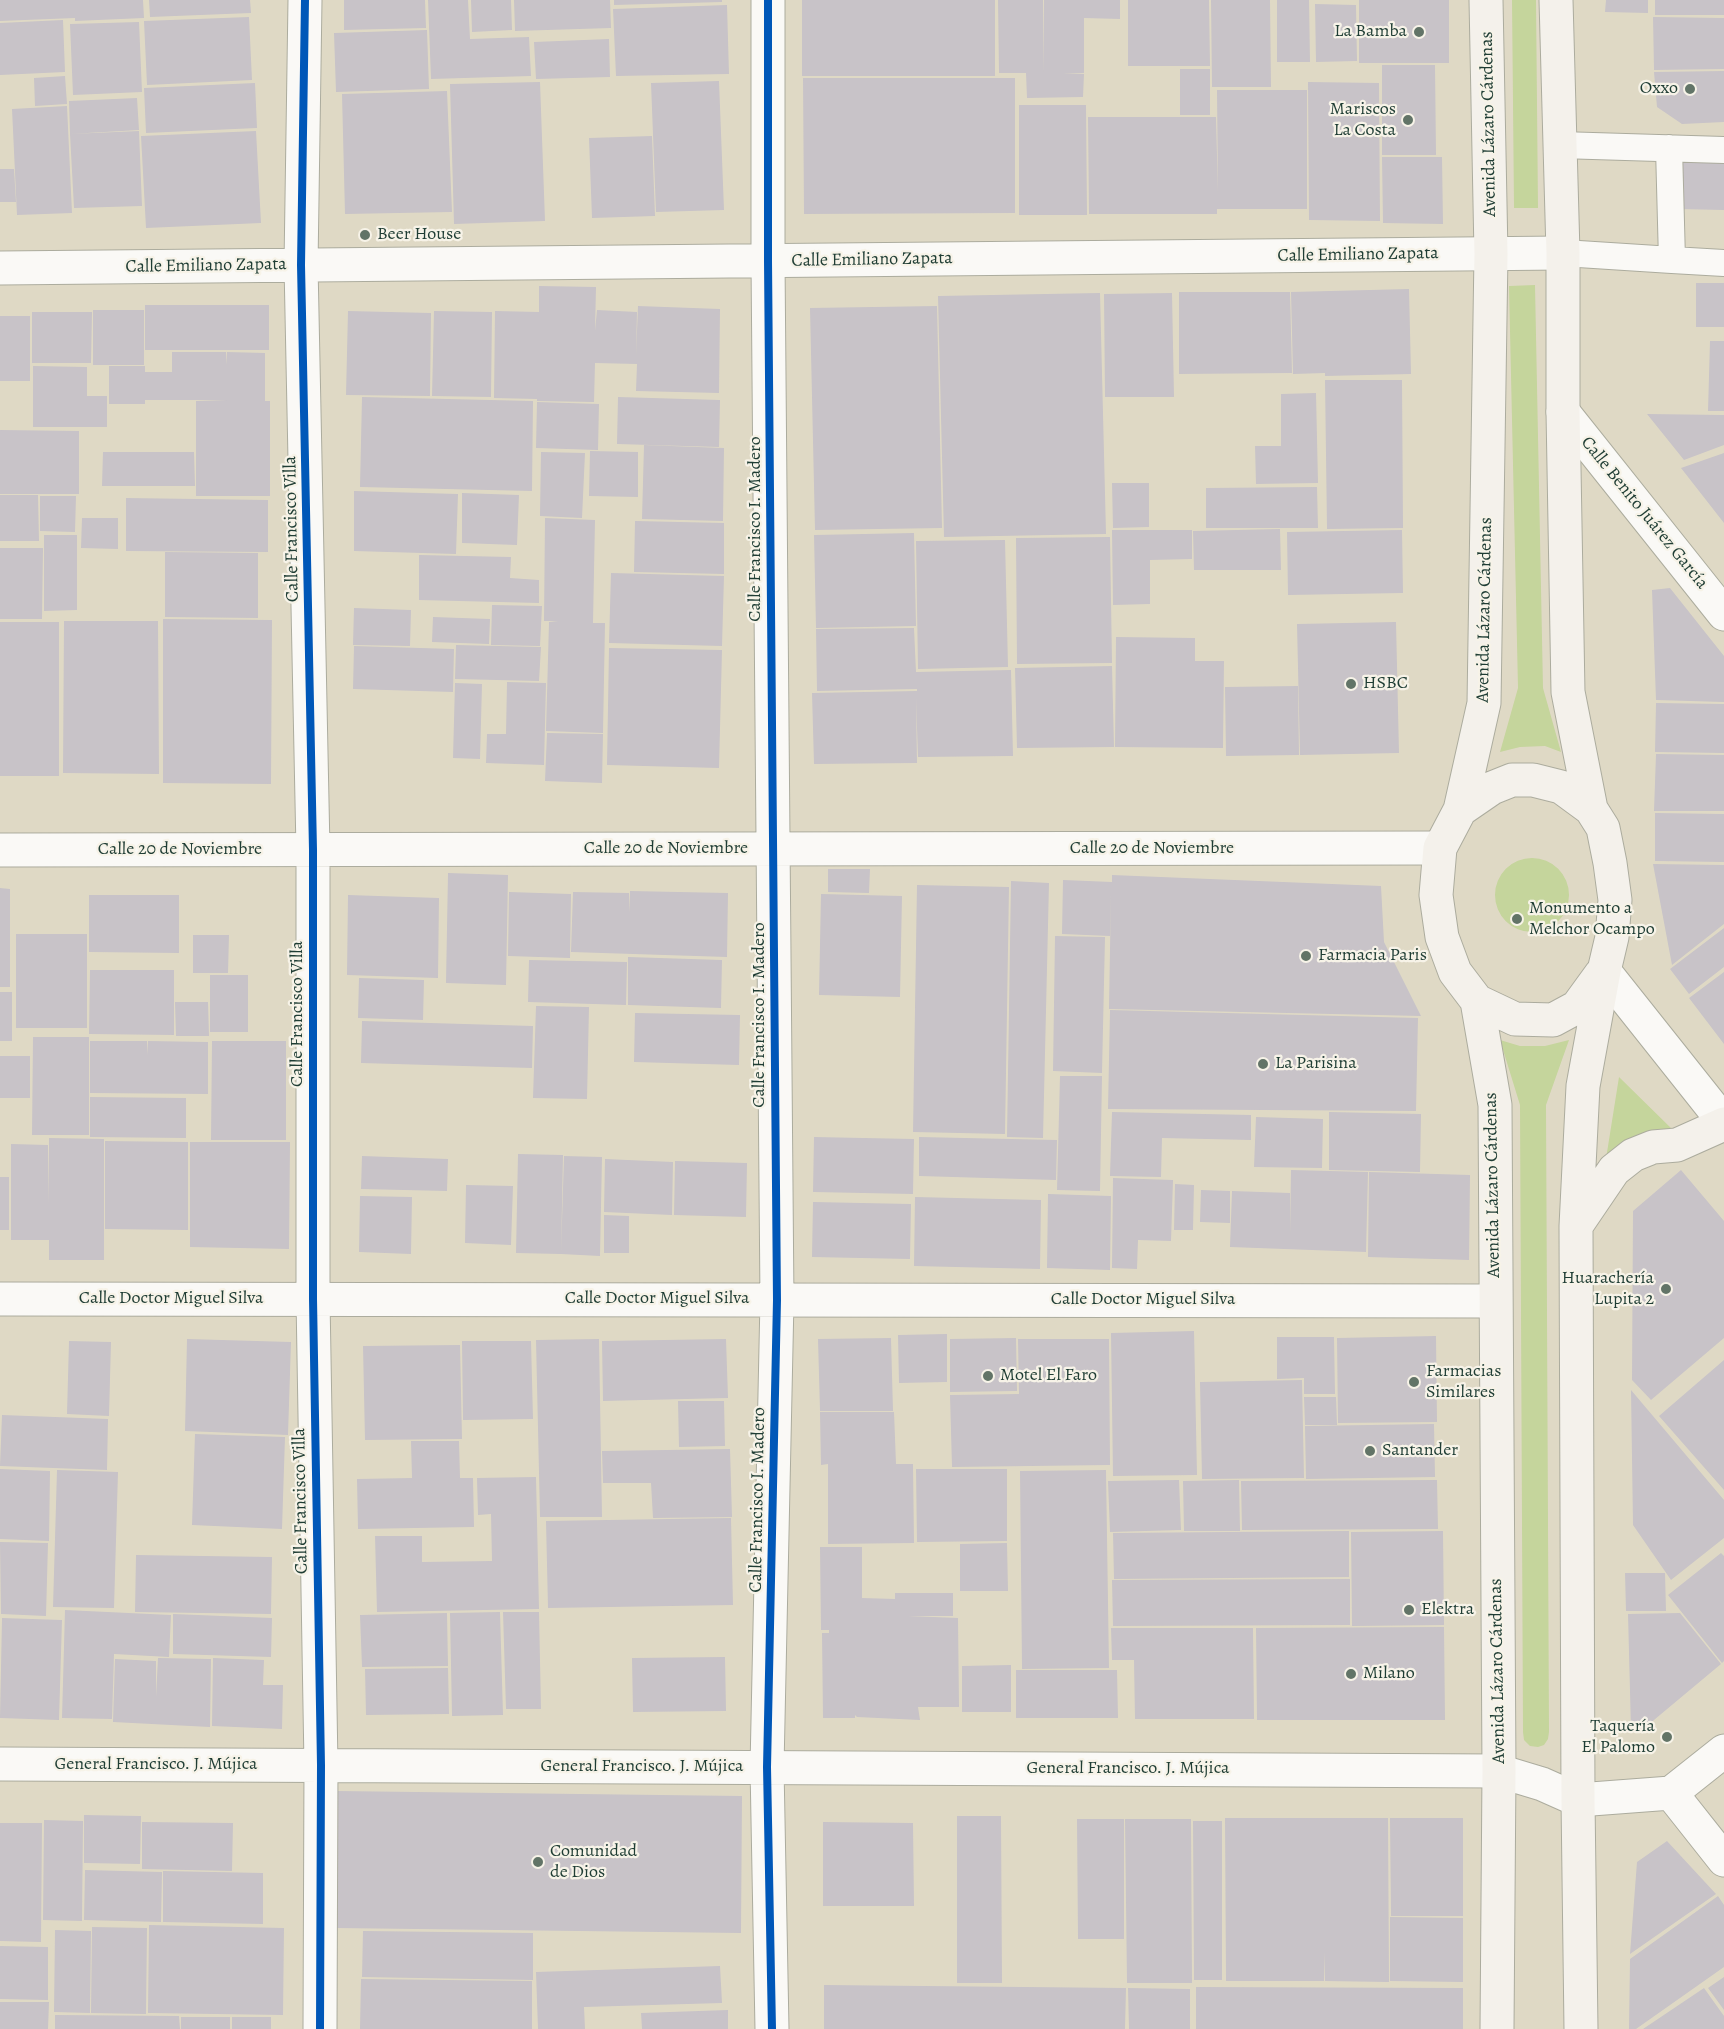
<!DOCTYPE html>
<meta charset="utf-8">
<style>
body{margin:0}
canvas{display:block;background:#dfd9c5}
</style>
<canvas width="1724" height="2029"></canvas>
<script>
const ctx = document.querySelector('canvas').getContext('2d');
ctx.lineJoin = 'round';
function paint(path, color) { ctx.fillStyle = color; ctx.fill(path, 'evenodd'); }
const shape = rows => new Path2D(rows.map(r => 'M' + r).join(''));
function stroke(path, color, width, dash) { ctx.strokeStyle = color; ctx.lineWidth = width; ctx.lineCap = dash ? 'butt' : 'round'; ctx.setLineDash(dash || []); ctx.stroke(path); }
function drawText(font, color, halo, rows, align = 'center') {
  ctx.font = font + ' Alegreya,serif'; ctx.lineWidth = 4.5; ctx.setLineDash([]); ctx.textBaseline = 'middle'; ctx.strokeStyle = halo; ctx.fillStyle = color; for (const [text, x, y, turn = 0] of rows) {
    ctx.save(); ctx.translate(x, y); ctx.rotate((+turn || 0) * Math.PI / 180); ctx.textAlign = isNaN(turn) ? turn : align; if (halo) ctx.strokeText(text, 0, 0); ctx.fillText(text, 0, 0); ctx.restore();
  }
}
const green = shape([
 [1512,0,1536,0,1538,208,1514,208],
 [1535,285,1543,688,1561,752,1545,746,1520,747,1500,752,1518,688,1509,286],
 '1495 895a37 37 0 1 1 74 0a37 37 0 1 1-74 0Z',
 [1500,1040,1520,1046,1545,1046,1569,1040,1546,1105,1549,1732,1548,1739,1544,1745,1538,1747,1530,1746,1524,1740,1523,1732,1520,1105],
 [1619,1077,1673,1130,1605,1165]
]);
const building = shape([
 [0,0,143,0,144,18,75,21,75,18,0,21],
 [149,0,250,0,251,13,150,17],
 [344,0,425,0,426,28,344,30],
 [428,0,468,0,470,39,529,37,531,76,431,79],
 [471,0,511,0,512,30,472,32],
 [514,0,610,0,611,28,515,31],
 [614,0,722,0,722,2,614,5],
 [802,0,995,0,995,76,802,76],
 [998,0,1043,0,1043,74,1044,0,1120,0,1120,19,1084,18,1084,73,1063,73,1084,74,1083,97,1027,98,1026,73,999,73],
 [1128,0,1209,0,1210,66,1128,66],
 [1211,0,1270,0,1271,87,1212,87],
 [1277,0,1309,0,1310,62,1277,62],
 [1359,0,1449,0,1449,63,1359,63],
 [1606,0,1648,0,1648,13,1605,12],
 [1655,0,1724,0,1724,15,1655,15],
 [1315,4,1356,5,1357,61,1316,62],
 [727,5,729,74,616,76,613,9],
 [249,17,252,80,147,85,144,21],
 [1653,17,1724,18,1724,69,1654,70],
 [63,20,65,72,0,75,0,23],
 [139,22,142,92,73,95,70,24],
 [427,30,429,89,336,92,334,33],
 [609,39,610,77,536,79,534,42],
 [1382,65,1435,65,1436,155,1382,155],
 [1180,69,1210,69,1210,115,1180,115],
 [1724,71,1724,122,1682,124,1657,107,1654,72],
 [65,76,67,104,35,106,34,78],
 [803,78,1015,78,1015,213,804,214],
 [719,81,724,210,656,212,651,83],
 [540,82,545,221,454,224,450,84],
 [1308,82,1379,83,1380,221,1309,220],
 [255,83,257,128,146,133,144,88],
 [1217,90,1307,90,1307,209,1217,209,1217,214,1089,214,1088,117,1216,117,1218,194],
 [447,91,452,212,345,214,342,94],
 [137,98,139,130,70,134,69,101],
 [1019,105,1086,105,1087,215,1019,215],
 [67,106,72,213,17,215,12,109],
 [139,131,142,206,74,208,70,134],
 [256,131,261,223,146,228,141,136],
 [652,136,655,216,592,218,589,138],
 [1382,157,1442,157,1443,224,1383,223],
 [1679,161,1724,162,1724,210,1678,209],
 [0,169,14,169,16,202,0,202],
 [1696,283,1724,283,1724,327,1696,327],
 [539,286,596,287,595,331,597,310,637,312,636,356,638,306,720,309,719,393,636,391,637,364,595,363,594,402,537,401,537,399,494,398,495,311,539,312],
 [1409,289,1411,374,1325,376,1325,373,1293,374,1291,292],
 [1179,292,1290,292,1292,373,1179,374],
 [1100,293,1106,534,944,537,938,296],
 [1172,293,1174,397,1105,397,1104,294],
 [145,305,269,305,269,350,145,350],
 [937,306,942,528,815,530,810,308],
 [93,310,144,310,144,365,93,365],
 [348,311,431,313,430,396,346,395],
 [434,311,492,312,491,397,432,396],
 [32,312,92,312,91,363,32,363],
 [0,316,30,316,30,381,0,381],
 [1710,341,1724,341,1724,411,1708,411],
 [172,352,226,352,226,365,227,352,265,353,265,401,270,401,270,496,196,496,196,401,227,400,145,400,145,404,109,404,109,366,145,366,145,372,172,372],
 [33,366,87,367,87,396,107,396,107,427,33,427],
 [1325,380,1402,380,1403,528,1327,529],
 [1316,393,1318,483,1256,484,1255,446,1281,446,1281,394],
 [362,397,533,401,532,491,360,487],
 [618,397,720,400,719,447,617,444],
 [537,402,599,404,598,450,536,448],
 [1647,414,1724,415,1724,445,1684,460],
 [0,430,79,431,79,494,0,494],
 [644,445,724,448,723,521,642,519],
 [590,451,638,452,638,497,589,496],
 [103,452,194,452,195,486,102,486],
 [541,452,585,453,582,518,540,516],
 [1724,453,1724,523,1681,468],
 [1112,483,1149,483,1149,527,1113,528],
 [1317,487,1318,528,1206,528,1206,488],
 [354,491,458,494,456,554,354,551],
 [462,493,519,495,517,545,462,543],
 [0,495,38,495,39,541,0,541],
 [40,496,76,496,75,532,40,531],
 [126,498,268,500,268,552,126,551],
 [82,518,118,518,118,549,81,548],
 [545,518,595,520,593,623,605,623,603,733,546,731,549,622,558,621,544,621],
 [635,521,724,523,724,574,634,572],
 [1280,529,1281,570,1194,570,1193,531],
 [1112,530,1192,530,1192,559,1150,560,1150,604,1113,605],
 [1402,530,1403,593,1288,595,1287,532],
 [914,533,916,626,816,628,814,535],
 [44,535,77,535,77,610,44,611],
 [1110,537,1112,663,1017,664,1016,538],
 [1005,540,1008,667,918,669,916,541],
 [0,548,43,548,42,619,0,619],
 [165,552,258,553,258,618,165,617],
 [419,555,511,557,510,578,539,580,539,603,419,600],
 [611,573,724,576,722,646,609,643],
 [1670,588,1724,656,1724,702,1656,700,1652,590],
 [492,605,542,606,540,646,491,645],
 [354,608,411,610,410,646,353,645],
 [433,617,490,619,489,644,432,642],
 [163,619,272,620,271,784,163,783],
 [64,621,158,621,159,774,63,773],
 [0,622,59,622,59,776,0,776],
 [1396,622,1399,753,1300,755,1297,624],
 [914,628,916,672,1011,670,1013,756,918,757,916,698,917,763,814,764,812,693,917,691,917,689,817,691,816,629],
 [1116,637,1195,638,1195,661,1224,661,1223,748,1115,747],
 [456,645,541,647,539,681,455,679],
 [354,646,454,649,453,692,353,689],
 [609,648,722,650,719,768,607,765],
 [1112,666,1114,747,1017,748,1015,668],
 [507,682,546,683,544,765,486,763,487,734,506,734],
 [455,683,482,684,480,759,453,758],
 [1298,686,1299,755,1226,756,1225,687],
 [1656,703,1724,704,1724,753,1655,752],
 [547,733,603,734,602,783,545,781],
 [1656,754,1724,755,1724,811,1654,811],
 [1655,813,1724,814,1724,862,1655,861],
 [1653,864,1724,865,1724,924,1672,965],
 [828,869,870,869,869,893,828,892],
 [448,873,508,875,506,985,446,983],
 [1112,875,1381,886,1384,942,1421,1016,1109,1009,1111,891,1110,936,1062,934,1063,880,1112,882],
 [1011,881,1049,883,1043,1138,1007,1137],
 [917,885,1009,887,1005,1134,913,1132],
 [0,888,10,889,10,987,0,987],
 [630,891,728,893,727,957,571,952,573,892,629,893,630,913],
 [509,892,571,894,570,958,508,956],
 [821,894,902,896,900,997,819,995],
 [89,895,179,895,179,953,89,952],
 [348,895,439,898,438,978,347,975],
 [1724,928,1724,967,1689,994,1670,969],
 [16,934,87,934,87,1028,16,1028],
 [193,935,229,935,228,973,193,973],
 [1055,936,1105,937,1102,1073,1053,1071],
 [628,957,722,960,721,1008,628,1005],
 [529,960,627,962,626,1005,528,1002],
 [90,970,174,970,174,1035,89,1034],
 [1724,972,1724,1044,1689,998],
 [210,975,248,975,248,1032,210,1032],
 [359,978,424,980,423,1020,358,1018],
 [0,992,12,992,12,1041,0,1041],
 [175,1002,208,1002,209,1036,176,1036],
 [536,1006,589,1007,587,1099,533,1098],
 [1110,1010,1418,1018,1416,1111,1108,1109],
 [635,1013,740,1015,739,1065,634,1062],
 [362,1021,533,1026,532,1068,361,1063],
 [33,1037,89,1037,89,1135,32,1135],
 [90,1041,147,1041,148,1055,148,1041,208,1042,208,1094,90,1093],
 [212,1041,286,1041,286,1140,211,1140],
 [0,1056,30,1056,30,1098,0,1098],
 [1060,1076,1102,1076,1100,1191,1057,1190],
 [90,1097,186,1098,186,1138,90,1137],
 [1112,1112,1251,1115,1251,1140,1162,1138,1161,1177,1110,1176],
 [1329,1112,1421,1114,1420,1172,1329,1170],
 [1256,1117,1323,1119,1322,1168,1254,1167],
 [814,1137,914,1139,913,1194,813,1192],
 [919,1137,1057,1140,1056,1180,919,1176],
 [49,1138,104,1139,104,1260,49,1260,49,1240,11,1240,11,1144,48,1145,49,1205],
 [105,1141,188,1142,188,1230,105,1229],
 [190,1142,290,1142,289,1249,190,1247],
 [518,1154,563,1155,561,1254,516,1253],
 [362,1156,448,1159,447,1191,361,1189],
 [564,1156,602,1157,600,1256,561,1254],
 [605,1159,673,1162,672,1215,604,1212],
 [675,1161,747,1163,746,1217,674,1215],
 [1291,1170,1368,1172,1366,1252,1230,1247,1232,1191,1290,1193,1290,1235],
 [1681,1170,1724,1221,1724,1338,1651,1400,1632,1380,1633,1211],
 [1369,1172,1470,1175,1469,1260,1368,1257],
 [0,1177,9,1177,9,1230,0,1230],
 [1113,1178,1173,1180,1171,1241,1138,1240,1137,1269,1112,1268],
 [1175,1184,1194,1185,1193,1230,1174,1230],
 [466,1185,513,1186,511,1245,465,1243],
 [1201,1190,1230,1191,1230,1223,1200,1222],
 [1048,1194,1111,1196,1110,1270,1047,1268],
 [360,1196,412,1197,411,1254,359,1252],
 [915,1197,1041,1200,1040,1269,914,1266],
 [813,1202,911,1204,910,1259,812,1257],
 [604,1215,629,1216,629,1253,604,1253],
 [1194,1331,1197,1475,1113,1476,1111,1333],
 [947,1334,947,1382,899,1383,898,1335],
 [1436,1336,1437,1422,1338,1423,1337,1338],
 [1277,1337,1334,1337,1335,1394,1304,1394,1304,1378,1277,1379],
 [891,1338,893,1411,820,1411,818,1339],
 [1016,1338,1017,1391,950,1392,950,1339],
 [187,1339,291,1342,288,1435,185,1431],
 [599,1339,602,1517,540,1517,536,1340],
 [726,1339,728,1398,603,1401,602,1341],
 [1018,1339,1109,1339,1110,1465,952,1467,950,1395,1019,1394],
 [69,1341,111,1342,109,1416,67,1414],
 [462,1341,531,1341,533,1419,463,1420],
 [460,1345,462,1439,365,1440,363,1346],
 [1724,1360,1724,1490,1659,1416],
 [1302,1380,1304,1478,1202,1479,1200,1382],
 [1631,1390,1724,1500,1724,1538,1671,1580,1633,1525],
 [1304,1397,1336,1397,1337,1425,1305,1425],
 [678,1401,724,1401,725,1446,679,1447],
 [820,1412,894,1412,896,1464,913,1464,914,1543,828,1544,828,1464,821,1465],
 [2,1415,108,1419,107,1470,0,1466],
 [1434,1424,1435,1477,1306,1479,1305,1426],
 [195,1434,285,1437,282,1529,192,1525],
 [411,1441,459,1441,460,1478,473,1478,474,1527,358,1529,357,1479,412,1478],
 [730,1449,732,1517,653,1518,651,1483,603,1483,602,1451],
 [0,1469,50,1471,49,1541,0,1539],
 [916,1469,1007,1469,1007,1541,917,1542],
 [57,1470,118,1472,114,1608,53,1607],
 [1106,1470,1109,1668,1022,1669,1020,1471],
 [536,1477,539,1609,377,1612,375,1536,422,1536,422,1562,492,1561,491,1514,478,1515,477,1478],
 [1179,1480,1181,1530,1110,1532,1108,1481],
 [1239,1480,1240,1531,1184,1531,1183,1481],
 [1437,1480,1438,1529,1242,1530,1241,1481],
 [731,1518,733,1605,548,1608,546,1521],
 [1349,1531,1349,1577,1114,1579,1113,1533],
 [1443,1531,1444,1625,1352,1626,1351,1532],
 [0,1542,48,1543,46,1616,1,1614],
 [1007,1543,1008,1591,960,1591,960,1544],
 [820,1547,862,1547,862,1598,895,1599,895,1593,953,1593,953,1616,908,1616,958,1618,959,1707,918,1707,920,1720,857,1717,855,1715,855,1718,823,1718,822,1633,829,1633,829,1630,821,1630],
 [1721,1553,1724,1556,1724,1661,1722,1663,1668,1595],
 [136,1555,272,1557,271,1614,135,1612],
 [1625,1573,1665,1573,1666,1611,1626,1611],
 [1350,1579,1350,1625,1113,1626,1112,1580],
 [65,1610,171,1615,169,1657,114,1654,112,1719,62,1718],
 [500,1612,503,1715,452,1716,450,1613],
 [503,1612,539,1612,541,1709,506,1709],
 [447,1613,448,1666,362,1667,360,1615],
 [1680,1613,1721,1664,1642,1730,1631,1730,1628,1614],
 [173,1614,272,1618,271,1657,173,1654],
 [2,1618,62,1620,59,1720,0,1718],
 [1444,1627,1445,1720,1257,1720,1256,1628],
 [1111,1628,1253,1628,1254,1719,1135,1719,1134,1660,1112,1660],
 [725,1657,726,1711,633,1712,632,1658],
 [158,1658,211,1659,210,1727,113,1722,115,1659,156,1661,156,1697],
 [213,1658,264,1660,263,1685,283,1685,282,1729,212,1726],
 [1011,1665,1011,1712,962,1712,962,1666],
 [448,1668,449,1714,366,1715,365,1669],
 [1016,1670,1117,1670,1118,1718,1016,1718],
 [336,1791,742,1796,741,1933,335,1928],
 [84,1815,141,1816,140,1864,84,1863],
 [957,1816,1001,1816,1002,1983,957,1983],
 [1225,1818,1388,1818,1389,1982,1325,1981,1325,1952,1324,1981,1226,1981],
 [1390,1818,1463,1818,1463,1916,1391,1916],
 [1077,1819,1124,1819,1124,1939,1078,1939],
 [1125,1819,1191,1819,1192,1983,1127,1983],
 [44,1820,83,1821,82,1921,43,1920],
 [1193,1821,1222,1821,1222,1980,1194,1980],
 [142,1822,233,1823,232,1871,142,1869],
 [823,1822,913,1823,914,1906,823,1906],
 [0,1823,42,1823,41,1942,0,1941],
 [1667,1841,1716,1894,1630,1954,1637,1862],
 [85,1870,162,1872,161,1922,84,1920],
 [163,1871,263,1873,263,1924,163,1922],
 [1718,1896,1724,1905,1724,1967,1636,2029,1629,2029,1630,1959],
 [1390,1917,1463,1918,1463,1982,1390,1981],
 [149,1925,284,1928,283,2015,148,2013],
 [92,1927,147,1928,146,2014,91,2013],
 [55,1930,91,1931,90,2013,54,2012],
 [363,1931,533,1933,533,1980,362,1977],
 [0,1946,48,1947,48,2000,0,1999],
 [720,1966,722,2003,584,2007,585,2029,538,2029,536,1972],
 [1724,1977,1724,2010,1708,1988],
 [361,1979,532,1981,532,2029,360,2029],
 [824,1985,1126,1988,1125,2029,824,2029],
 [1196,1987,1463,1988,1463,2029,1196,2029],
 [1128,1988,1190,1989,1190,2029,1129,2029],
 [1704,1988,1724,2016,1724,2029,1643,2029],
 [0,2002,49,2002,48,2029,0,2029],
 [728,2010,728,2029,642,2029,641,2013],
 [55,2015,179,2016,180,2029,55,2029],
 [181,2017,230,2017,230,2029,181,2029],
 [232,2017,271,2017,271,2029,232,2029]
]);
const service = shape([
 [1560,145,1724,150],
 [1669,148,1672,260,1724,263],
 [1563,253,1672,260]
]);
const minor = shape([
 [305,0,301,265,313,850,313,1299,321,1765,320,2029],
 [768,0,768,261,777,1300,767,1767,772,2029],
 [0,268,1563,253],
 [1563,412,1724,614],
 [0,850,1440,848],
 [1604,971,1724,1122],
 [0,1299,1495,1301],
 [0,1764,1499,1771,1542,1784,1578,1800,1671,1793,1724,1751],
 [1671,1793,1724,1860]
]);
const secondary = shape([
 [1486,0,1491,254,1484,703,1460,810,1440,848,1436,895,1442,937,1455,972,1477,1001,1495,1105,1499,1771,1497,2029],
 [1556,0,1563,253,1563,412,1568,692,1591,809,1603,828,1610,863,1615,900,1612,937,1604,971,1583,1086,1576,1226,1578,1800,1581,2029],
 [1460,810,1492,788,1512,780,1533,780,1561,787,1591,809],
 [1477,1001,1515,1019,1553,1020,1577,1007,1601,974],
 [1576,1226,1614,1170,1633,1155,1653,1147,1677,1145,1724,1124]
]);
const cycleway = shape([
 [305,0,301,265,313,850,313,1299,321,1765,320,2029],
 [768,0,768,261,777,1300,767,1767,772,2029]
]);
const markers = [
 [1419,32,6,"#627467"],
 [1690,89,6,"#627467"],
 [1408,120,6,"#627467"],
 [365,235,6,"#627467"],
 [1351,684,6,"#627467"],
 [1517,919,6,"#627467"],
 [1306,956,6,"#627467"],
 [1263,1064,6,"#627467"],
 [1666,1289,6,"#627467"],
 [988,1376,6,"#627467"],
 [1414,1382,6,"#627467"],
 [1370,1451,6,"#627467"],
 [1409,1610,6,"#627467"],
 [1351,1674,6,"#627467"],
 [1667,1737,6,"#627467"],
 [538,1862,6,"#627467"]
];
const poiNames = [
 ["La Bamba",1407,32,"right"],
 ["Oxxo",1678,89,"right"],
 ["Mariscos",1396,110,"right"],
 ["La Costa",1396,131,"right"],
 ["Beer House",377,235],
 ["HSBC",1363,684],
 ["Monumento a",1529,909],
 ["Melchor Ocampo",1529,930],
 ["Farmacia Paris",1318,956],
 ["La Parisina",1275,1064],
 ["Huarachería",1654,1279,"right"],
 ["Lupita 2",1654,1300,"right"],
 ["Farmacias",1426,1372],
 ["Similares",1426,1393],
 ["Motel El Faro",1000,1376],
 ["Santander",1382,1451],
 ["Elektra",1421,1610],
 ["Milano",1363,1674],
 ["Taquería",1655,1727,"right"],
 ["El Palomo",1655,1748,"right"],
 ["Comunidad",550,1852],
 ["de Dios",550,1873]
];
const streetNames = [
 ["Avenida Lázaro Cárdenas",1489,124,-91],
 ["Calle Emiliano Zapata",1358,255,-1],
 ["Calle Emiliano Zapata",872,260,-1],
 ["Calle Emiliano Zapata",206,266,-1],
 ["Calle Benito Juárez García",1644,513,51],
 ["Calle Francisco Villa",292,529,-91],
 ["Calle Francisco I. Madero",756,529,-90],
 ["Avenida Lázaro Cárdenas",1485,610,-89],
 ["Calle 20 de Noviembre",666,849],
 ["Calle 20 de Noviembre",1152,849],
 ["Calle 20 de Noviembre",180,850],
 ["Calle Francisco Villa",298,1014,-90],
 ["Calle Francisco I. Madero",760,1015,-90],
 ["Avenida Lázaro Cárdenas",1493,1185,-91],
 ["Calle Doctor Miguel Silva",171,1299],
 ["Calle Doctor Miguel Silva",657,1299],
 ["Calle Doctor Miguel Silva",1143,1300],
 ["Calle Francisco I. Madero",758,1500,-89],
 ["Calle Francisco Villa",301,1501,-91],
 ["Avenida Lázaro Cárdenas",1498,1671,-91],
 ["General Francisco. J. Mújica",156,1765],
 ["General Francisco. J. Mújica",642,1767],
 ["General Francisco. J. Mújica",1128,1769]
];
paint(green, '#c5d59c');
paint(building, '#c8c3c8');
stroke(service, '#acac9e', 28);
stroke(minor, '#acac9e', 35);
stroke(secondary, '#acac9e', 35);
stroke(service, '#faf9f6', 26);
stroke(minor, '#faf9f6', 33);
stroke(secondary, '#f4f1eb', 33);
stroke(cycleway, '#0057b8', 8);
for (const [x, y, r, color] of markers) { const dot = new Path2D(); dot.arc(x, y, r, 0, 2 * Math.PI); ctx.fillStyle = color; ctx.fill(dot); stroke(dot, '#f7f3e8', 2); }
drawText('18px', '#1f3d34', '#f7f3e8', poiNames, 'left');
drawText('18px', '#1f3d34', '#f7f3e8', streetNames);
</script>
